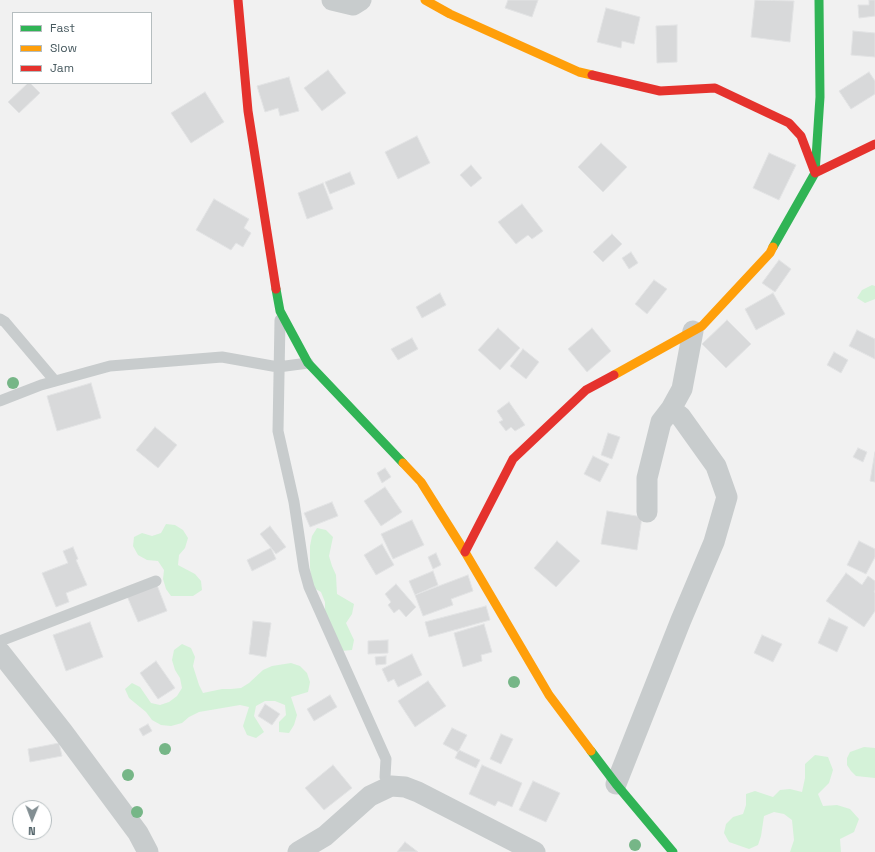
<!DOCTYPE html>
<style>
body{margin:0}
#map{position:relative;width:875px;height:852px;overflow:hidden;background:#f1f1f1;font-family:"Space Grotesk",sans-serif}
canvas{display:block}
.legend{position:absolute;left:12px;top:12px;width:140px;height:72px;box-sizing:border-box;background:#fff;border:1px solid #b5bdbf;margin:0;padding:5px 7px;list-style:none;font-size:12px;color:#47595f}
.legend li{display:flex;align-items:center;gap:8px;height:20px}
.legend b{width:20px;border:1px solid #b5bdbf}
.north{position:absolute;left:12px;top:800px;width:40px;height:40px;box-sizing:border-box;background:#fff;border:1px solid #b5bdbf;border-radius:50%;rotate:181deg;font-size:11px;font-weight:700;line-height:16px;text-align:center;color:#47595f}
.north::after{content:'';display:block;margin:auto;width:14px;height:18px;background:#828e92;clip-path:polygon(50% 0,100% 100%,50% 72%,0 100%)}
</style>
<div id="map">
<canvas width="875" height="852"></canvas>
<ul class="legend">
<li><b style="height:5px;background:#30b455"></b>Fast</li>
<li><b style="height:5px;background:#ff9f0a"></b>Slow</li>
<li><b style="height:5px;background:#e5322d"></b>Jam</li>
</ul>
<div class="north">N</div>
</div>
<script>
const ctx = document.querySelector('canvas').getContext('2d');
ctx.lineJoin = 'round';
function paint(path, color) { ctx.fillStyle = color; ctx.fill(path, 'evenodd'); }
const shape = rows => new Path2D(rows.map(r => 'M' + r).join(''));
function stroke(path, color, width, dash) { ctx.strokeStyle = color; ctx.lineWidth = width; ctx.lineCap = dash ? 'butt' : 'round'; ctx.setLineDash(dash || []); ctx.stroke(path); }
const green = shape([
 [872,285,875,286,875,299,865,303,857,298,862,290],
 [166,524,175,525,183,530,188,538,185,548,179,555,178,565,195,574,201,581,202,590,193,596,171,596,166,589,163,579,164,570,158,561,147,560,138,555,133,546,134,537,142,533,152,536,161,533],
 [317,528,326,530,333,537,329,556,332,566,336,575,337,594,354,604,352,614,346,623,354,640,352,650,341,651,325,611,325,602,321,592,312,587,310,567,310,546,312,536],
 [182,644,191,648,195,657,193,666,199,685,203,693,222,689,231,689,241,688,249,683,263,670,272,666,291,663,300,666,307,673,310,682,308,692,291,697,297,715,294,725,289,733,279,732,279,722,286,715,285,705,275,701,265,701,256,706,254,716,264,732,256,738,247,735,243,726,249,707,240,705,199,712,189,717,182,723,171,726,161,725,152,720,146,712,129,698,125,689,132,683,140,687,151,703,160,705,169,702,177,696,182,688,180,678,175,670,172,660,174,650],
 [864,747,875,748,875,778,856,776,851,771,847,765,847,758,850,752],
 [815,755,828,757,833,770,829,783,818,794,823,806,837,805,850,809,859,819,854,832,840,839,841,852,790,852,794,840,792,820,784,814,774,812,764,816,761,836,758,845,749,849,729,842,724,833,726,824,733,817,743,814,746,805,746,794,755,791,773,797,780,790,790,789,802,792,805,778,805,764]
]);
const building = shape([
 [508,0,538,0,532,17,505,8,508,0],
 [755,0,794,1,790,42,751,37,755,0],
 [869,0,875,0,875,16,859,18,858,5,869,5,869,0],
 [606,8,640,17,634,44,622,41,621,48,597,42,606,8],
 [677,25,677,62,657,63,656,26,677,25],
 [853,31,875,33,875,57,851,55,853,31],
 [328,70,346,93,322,111,304,88,328,70],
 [869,72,875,81,875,94,851,109,839,91,869,72],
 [289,77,299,111,280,116,278,108,265,112,257,86,289,77],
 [28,83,30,83,40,93,19,113,8,102,28,83],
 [205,92,224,122,191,143,171,113,205,92],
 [417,136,430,163,398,179,385,152,417,136],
 [601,143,627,167,603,192,578,167,601,143],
 [769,153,796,165,779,200,753,188,769,153],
 [471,165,482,178,471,187,460,175,471,165],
 [350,172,355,184,330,194,325,182,350,172],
 [323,183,333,209,307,219,298,193,323,183],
 [214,199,249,219,244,228,251,233,243,247,236,243,231,250,196,230,214,199],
 [522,204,543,231,532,239,528,235,516,244,498,222,522,204],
 [612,234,622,244,603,262,593,252,612,234],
 [631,252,638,263,629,269,622,258,631,252],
 [779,260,791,269,775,292,762,283,779,260],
 [654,280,667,289,647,314,635,304,654,280],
 [440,293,446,305,422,318,416,307,440,293],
 [773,293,785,314,756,330,745,309,773,293],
 [727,320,751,344,726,368,702,344,727,320],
 [498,328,520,348,500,370,478,350,498,328],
 [592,328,611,351,587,372,568,349,592,328],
 [857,330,875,339,875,359,849,346,857,330],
 [412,338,418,349,398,360,391,349,412,338],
 [523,349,539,362,526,379,510,366,523,349],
 [834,352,848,360,841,373,827,365,834,352],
 [91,383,101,418,57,431,47,396,91,383],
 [509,402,525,425,515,431,511,427,506,431,499,422,503,420,497,411,509,402],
 [155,427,177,445,158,468,136,450,155,427],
 [608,433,620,437,612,459,601,455,608,433],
 [858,448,867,452,863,462,853,457,858,448],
 [875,452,875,482,870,481,875,452],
 [593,456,609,464,600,482,584,474,593,456],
 [385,468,391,477,382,483,377,473,385,468],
 [385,487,402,512,381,526,364,501,385,487],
 [332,502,338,516,310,527,304,513,332,502],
 [607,511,642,517,637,550,601,544,607,511],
 [412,520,424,545,393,559,381,534,412,520],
 [270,526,286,547,276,554,260,534,270,526],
 [557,541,580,561,556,587,534,568,557,541],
 [859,541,875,549,875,557,866,574,847,565,859,541],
 [382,544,394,565,376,575,364,555,382,544],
 [73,547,78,559,76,560,87,585,66,593,69,602,56,607,42,573,68,563,63,551,73,547],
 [271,548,276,559,252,571,247,560,271,548],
 [436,553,441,565,433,569,428,557,436,553],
 [433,571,438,585,415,595,409,581,433,571],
 [846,573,862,585,868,576,875,581,875,590,874,592,875,593,875,611,864,627,826,601,846,573],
 [468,575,473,591,451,599,453,605,423,616,415,595,468,575],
 [396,584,416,607,406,617,399,609,394,613,388,605,391,602,385,594,396,584],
 [157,585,167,611,138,622,127,596,157,585],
 [486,606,490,620,429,637,425,622,486,606],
 [829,618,848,627,837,652,818,643,829,618],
 [253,621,271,623,266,657,249,654,253,621],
 [90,622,103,657,66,671,53,635,90,622],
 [484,624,492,652,481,655,482,661,463,667,454,633,484,624],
 [762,635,782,644,773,662,754,653,762,635],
 [388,640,388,653,368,654,368,641,388,640],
 [412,654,422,675,398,687,394,679,388,682,382,669,412,654],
 [386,656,386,664,376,665,375,657,386,656],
 [156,661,175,688,158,699,140,673,156,661],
 [428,681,446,706,415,727,398,701,428,681],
 [330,695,337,707,314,721,307,709,330,695],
 [265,704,280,714,272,725,258,716,265,704],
 [148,724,152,731,143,736,139,729,148,724],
 [452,728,467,735,458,752,443,744,452,728],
 [501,734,513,739,501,764,490,759,501,734],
 [59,743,62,756,30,762,28,749,59,743],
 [459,750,480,760,476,768,455,758,459,750],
 [333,765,352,788,324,810,305,788,333,765],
 [482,765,522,783,512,807,498,801,495,806,469,794,482,765],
 [533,781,560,793,546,822,519,810,533,781],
 [405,842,418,852,397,852,405,842]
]);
const lane = shape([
 [0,319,5,322,55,381],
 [280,320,278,431,294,502,304,569,309,587,386,759,385,777,391,786],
 [0,401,41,385,110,366,222,357,278,367,308,363],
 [0,641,156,581]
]);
const street = shape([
 [332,0,353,5,361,0],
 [647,512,647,478,661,422,671,409],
 [0,652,63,732,138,833,148,852],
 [616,784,681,620,714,542,727,497,716,466,681,417,671,409,682,389,693,331],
 [298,852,325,836,370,796,391,786,405,787,418,792,535,852]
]);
const fast = shape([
 [773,247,815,173,820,97,819,0],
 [276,289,280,311,308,363,403,463],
 [591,751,616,784,673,852]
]);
const slow = shape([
 [425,0,450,14,579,72,592,75],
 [614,375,702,326,770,253,773,247],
 [403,463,421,482,465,552,549,695,591,751]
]);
const jam = shape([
 [238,0,248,111,276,289],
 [592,75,660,91,715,88,789,123,801,136,815,173,875,144],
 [465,552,513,459,586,390,614,375]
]);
const trees = [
 [13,383],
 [514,682],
 [165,749],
 [128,775],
 [137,812],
 [635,845]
];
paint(green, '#d4f2d8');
paint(building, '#d8d9da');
stroke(building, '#e2e3e4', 1);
stroke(lane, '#c8cccd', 11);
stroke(street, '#c8cccd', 21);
stroke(fast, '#30b455', 9);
stroke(slow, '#ff9f0a', 9);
stroke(jam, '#e5322d', 9);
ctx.fillStyle = '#76b687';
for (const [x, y] of trees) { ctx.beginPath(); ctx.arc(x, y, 6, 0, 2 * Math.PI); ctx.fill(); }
</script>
